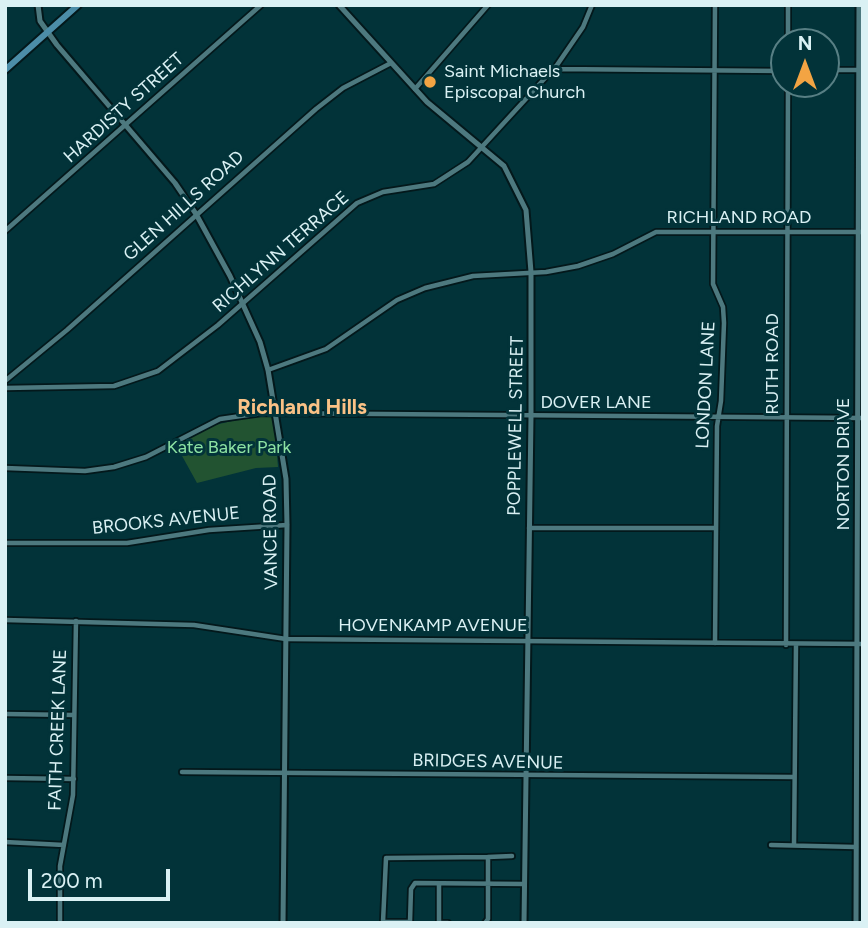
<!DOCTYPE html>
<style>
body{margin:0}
#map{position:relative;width:868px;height:928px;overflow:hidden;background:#023339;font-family:Figtree,sans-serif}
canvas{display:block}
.frame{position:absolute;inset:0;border:7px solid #daf1f4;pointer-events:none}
.north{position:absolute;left:770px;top:28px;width:70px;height:70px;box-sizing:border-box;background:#023339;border:2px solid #587f84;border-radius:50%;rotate:0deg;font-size:19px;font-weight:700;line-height:28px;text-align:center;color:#daf1f4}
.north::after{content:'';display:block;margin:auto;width:24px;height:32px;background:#f3a443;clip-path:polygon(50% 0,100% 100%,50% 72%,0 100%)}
.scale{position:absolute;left:28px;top:869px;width:142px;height:32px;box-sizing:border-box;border:4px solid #daf1f4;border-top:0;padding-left:9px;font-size:21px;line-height:24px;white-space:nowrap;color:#daf1f4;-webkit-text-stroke:5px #023339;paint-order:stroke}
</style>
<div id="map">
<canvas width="868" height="928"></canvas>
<div class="frame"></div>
<div class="north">N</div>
<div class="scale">200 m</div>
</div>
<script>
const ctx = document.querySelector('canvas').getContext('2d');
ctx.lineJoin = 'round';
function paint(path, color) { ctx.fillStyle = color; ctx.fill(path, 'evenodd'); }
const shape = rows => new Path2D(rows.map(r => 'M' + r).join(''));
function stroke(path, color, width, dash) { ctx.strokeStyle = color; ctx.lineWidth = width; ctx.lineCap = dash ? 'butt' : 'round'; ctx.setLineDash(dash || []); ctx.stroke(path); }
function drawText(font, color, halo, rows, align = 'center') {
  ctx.font = font + ' Figtree,sans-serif'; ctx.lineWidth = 6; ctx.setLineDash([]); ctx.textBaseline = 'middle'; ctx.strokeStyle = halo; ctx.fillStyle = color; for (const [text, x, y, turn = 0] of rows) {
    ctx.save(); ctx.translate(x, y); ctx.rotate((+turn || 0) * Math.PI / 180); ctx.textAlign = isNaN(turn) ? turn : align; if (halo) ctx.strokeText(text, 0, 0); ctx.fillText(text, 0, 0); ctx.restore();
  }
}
const green = shape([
 [249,417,274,417,278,467,256,468,197,483,176,445,215,425]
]);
const minor = shape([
 [715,5,713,284,723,307,724,323,721,401,717,426,715,643],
 [788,42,788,5],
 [554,69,784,71],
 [826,70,863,70],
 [415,89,488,5],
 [5,231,261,5],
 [268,370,326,349,397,300,425,288,473,276,546,272,578,266,613,254,656,232,863,232],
 [5,381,67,330,316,109,343,88,391,63],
 [5,388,114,386,158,371,218,325,357,203,383,192,434,184,468,162,557,65,583,27,592,5],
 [5,468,85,471,114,467,146,457,220,419,262,413,863,418],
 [529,528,716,528],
 [5,543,127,543,209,530,287,525],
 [5,620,194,625,286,639,863,644],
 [786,645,788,84],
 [5,714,74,715],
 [182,772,794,777],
 [5,778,74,779],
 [5,842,64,845],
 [771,845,856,847],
 [794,845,796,645],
 [439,884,439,923,448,923],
 [410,922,383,922,386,858,488,857],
 [410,922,411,889,415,883,524,884],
 [60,923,60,866,73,795,76,621],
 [485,923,488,919,488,857,512,856]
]);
const tertiary = shape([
 [38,5,40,21,57,45,175,183,196,214,230,276,260,342,268,370,286,479,287,525,283,923],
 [339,5,427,102,504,166,526,210,531,272,531,416,524,923],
 [856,923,859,5]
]);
const primary = shape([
 [5,70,78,5]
]);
const markers = [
 [430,82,7,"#f3a443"]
];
const poiNames = [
 ["Saint Michaels",444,72],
 ["Episcopal Church",444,93]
];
const streetNames = [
 ["HARDISTY STREET",124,108,-42],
 ["GLEN HILLS ROAD",184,206,-42],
 ["RICHLAND ROAD",739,218],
 ["RICHLYNN TERRACE",281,252,-41],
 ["RUTH ROAD",773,364,-90],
 ["LONDON LANE",706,385,-87],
 ["DOVER LANE",596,403],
 ["POPPLEWELL STREET",516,426,-89],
 ["NORTON DRIVE",844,464,-90],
 ["BROOKS AVENUE",166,521,-6],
 ["VANCE ROAD",271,532,-91],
 ["HOVENKAMP AVENUE",433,626],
 ["FAITH CREEK LANE",58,730,-88],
 ["BRIDGES AVENUE",488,762,1]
];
const parkNames = [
 ["Kate Baker Park",229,448]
];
const quarterNames = [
 ["Richland Hills",302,408]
];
paint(green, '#225331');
stroke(minor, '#03181b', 8);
stroke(tertiary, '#03181b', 9);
stroke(primary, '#03181b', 10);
stroke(minor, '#4d797f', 4.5);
stroke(tertiary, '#4d797f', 5);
stroke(primary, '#4c8da8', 6);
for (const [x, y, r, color] of markers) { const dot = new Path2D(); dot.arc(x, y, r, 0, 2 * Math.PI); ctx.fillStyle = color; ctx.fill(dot); stroke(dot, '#023339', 2.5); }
drawText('18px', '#daf1f4', '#023339', poiNames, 'left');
drawText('18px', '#daf1f4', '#023339', streetNames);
drawText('18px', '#8de2a3', '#023339', parkNames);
drawText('bold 21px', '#fac286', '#023339', quarterNames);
</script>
